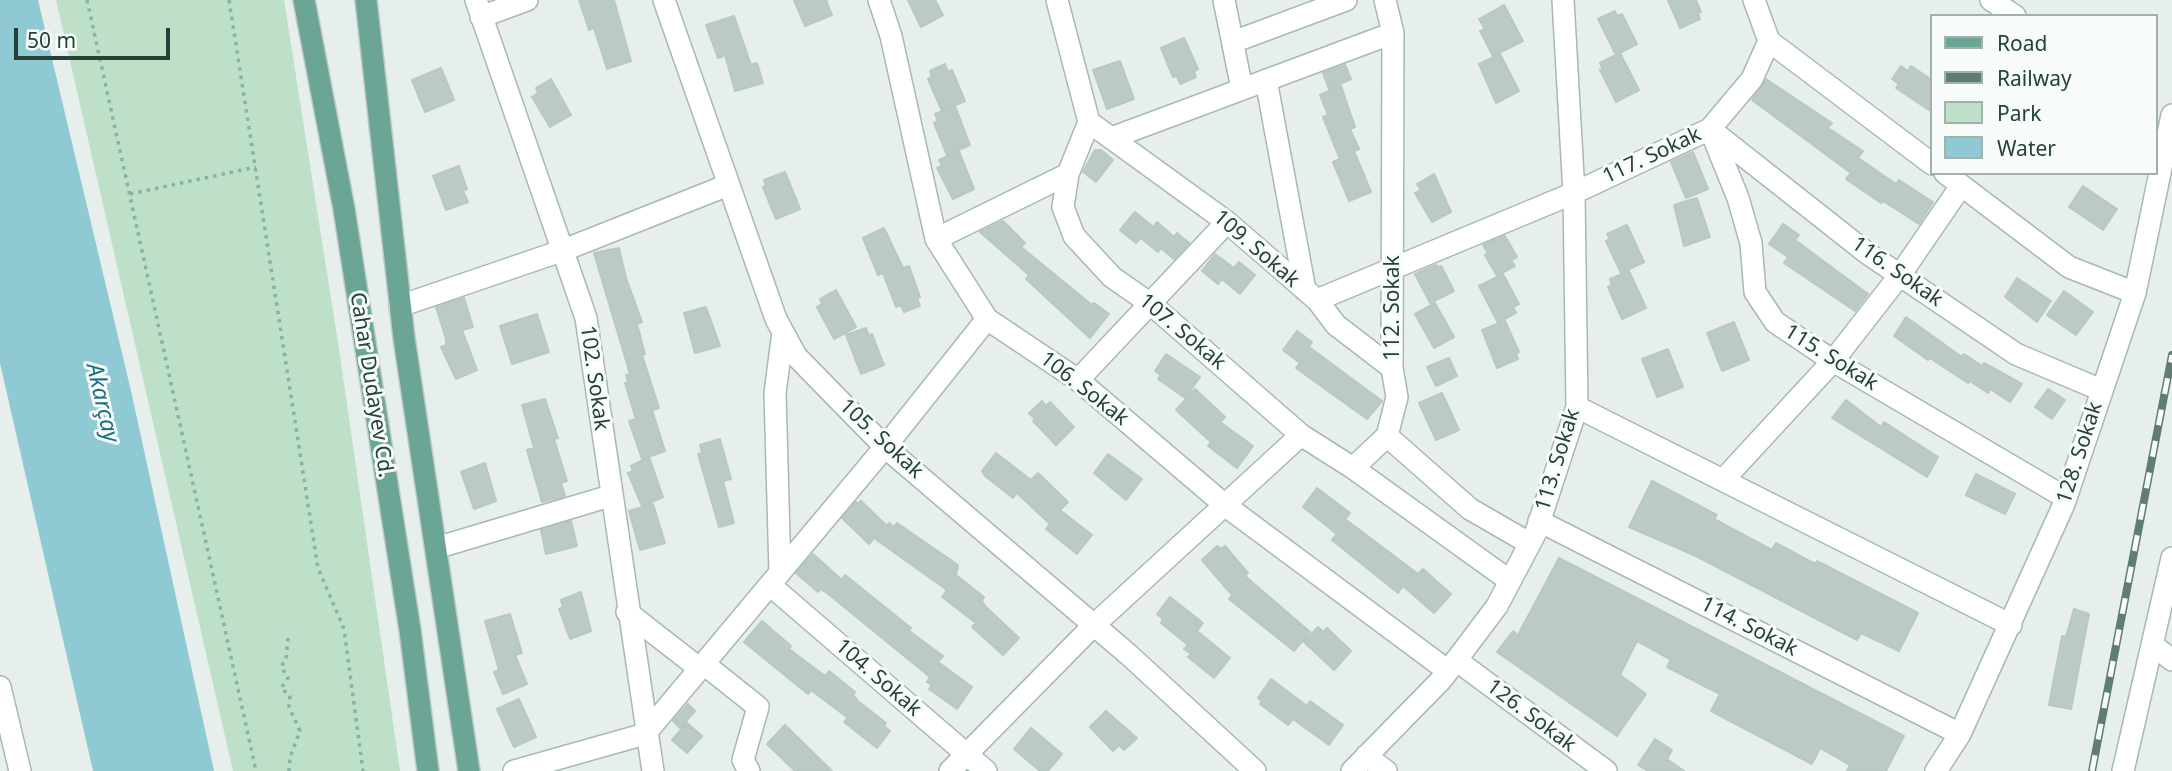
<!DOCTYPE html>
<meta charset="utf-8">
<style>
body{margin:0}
#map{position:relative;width:2172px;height:771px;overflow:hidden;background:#e6efeb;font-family:"Noto Sans",sans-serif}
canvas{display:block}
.legend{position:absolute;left:1930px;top:14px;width:228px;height:161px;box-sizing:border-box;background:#f7fbf9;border:2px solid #a3b1ad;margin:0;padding:9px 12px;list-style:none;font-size:21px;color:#24423a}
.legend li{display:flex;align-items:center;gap:14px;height:35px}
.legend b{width:35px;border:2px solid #a3b1ad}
.scale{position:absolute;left:14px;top:28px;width:156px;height:32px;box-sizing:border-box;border:4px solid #24423a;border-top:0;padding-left:9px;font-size:21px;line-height:24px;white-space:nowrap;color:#24423a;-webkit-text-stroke:5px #f7fbf9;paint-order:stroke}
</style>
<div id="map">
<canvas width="2172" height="771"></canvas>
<ul class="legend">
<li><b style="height:9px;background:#6aa596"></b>Road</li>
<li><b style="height:9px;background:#5f7d75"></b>Railway</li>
<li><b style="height:19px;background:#bfe0c8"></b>Park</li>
<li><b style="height:19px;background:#8ec9d4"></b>Water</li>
</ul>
<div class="scale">50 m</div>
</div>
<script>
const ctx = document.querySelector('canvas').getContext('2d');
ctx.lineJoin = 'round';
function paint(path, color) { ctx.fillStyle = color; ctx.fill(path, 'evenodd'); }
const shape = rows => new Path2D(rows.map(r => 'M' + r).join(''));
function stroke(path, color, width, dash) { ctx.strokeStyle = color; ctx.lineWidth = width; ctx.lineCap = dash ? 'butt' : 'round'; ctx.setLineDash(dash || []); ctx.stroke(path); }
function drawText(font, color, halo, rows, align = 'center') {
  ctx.font = font + ' "Noto Sans",sans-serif'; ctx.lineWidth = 6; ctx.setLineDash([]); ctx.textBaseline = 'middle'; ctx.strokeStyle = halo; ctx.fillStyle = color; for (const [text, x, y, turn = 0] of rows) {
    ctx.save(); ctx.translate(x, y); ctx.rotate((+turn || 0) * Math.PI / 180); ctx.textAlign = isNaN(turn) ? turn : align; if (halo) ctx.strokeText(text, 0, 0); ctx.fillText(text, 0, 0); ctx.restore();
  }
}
const green = shape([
 [56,0,284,0,339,349,400,771,233,771]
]);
const water = shape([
 [0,0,38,0,131,391,214,771,93,771,0,363]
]);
const building = shape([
 [579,0,614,0,631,61,607,69,594,28,589,30,579,0],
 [794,0,826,0,832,15,805,26,794,0],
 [908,0,935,0,943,15,921,27,908,0],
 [1668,0,1696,0,1701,12,1698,13,1700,19,1680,28,1668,0],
 [1504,5,1523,41,1493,56,1480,31,1485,29,1479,19,1504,5],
 [1615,11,1617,16,1622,14,1637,44,1616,55,1598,19,1615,11],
 [734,16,751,65,757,63,763,83,735,91,725,55,718,58,706,25,734,16],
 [1184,38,1198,69,1194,71,1196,77,1180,84,1177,76,1173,77,1161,48,1184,38],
 [1620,53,1639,90,1616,102,1600,70,1603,69,1600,63,1620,53],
 [1500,54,1519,91,1496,103,1479,64,1500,54],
 [1120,61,1134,99,1107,109,1093,70,1120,61],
 [945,64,948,72,952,70,965,101,942,111,928,79,932,77,930,71,945,64],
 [1345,65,1351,79,1329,89,1323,73,1345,65],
 [1901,66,1908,71,1911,66,1932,80,1932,112,1896,88,1899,84,1892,79,1901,66],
 [441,68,454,100,425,112,412,80,441,68],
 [551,79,571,115,550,127,532,97,538,93,536,88,551,79],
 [1766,79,1832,123,1828,128,1863,151,1858,158,1896,184,1899,180,1933,202,1919,224,1883,201,1881,203,1846,179,1851,173,1752,100,1766,79],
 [1341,86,1355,127,1350,129,1359,149,1354,151,1371,192,1349,201,1333,162,1340,159,1323,117,1328,115,1320,95,1341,86],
 [955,106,970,145,947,155,934,123,938,121,935,114,955,106],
 [1095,150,1101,150,1113,160,1096,182,1083,172,1095,150],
 [959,151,974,189,953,199,937,168,942,166,939,160,959,151],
 [1693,152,1708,189,1686,198,1671,162,1693,152],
 [459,166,467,189,463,191,468,202,446,210,433,176,459,166],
 [785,172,800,209,776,219,763,187,766,186,764,180,785,172],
 [1434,174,1451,212,1432,222,1415,193,1421,190,1417,184,1434,174],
 [2083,186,2117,209,2103,230,2069,207,2083,186],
 [1697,198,1710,237,1684,246,1674,205,1697,198],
 [1135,212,1153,227,1157,222,1174,237,1177,233,1189,243,1174,259,1161,248,1158,252,1141,238,1136,243,1120,230,1135,212],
 [1003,221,1025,243,1021,247,1092,305,1094,303,1109,314,1090,338,1026,279,1029,275,980,232,1003,221],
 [1783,224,1799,235,1795,240,1868,294,1855,311,1784,263,1788,257,1769,244,1783,224],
 [1627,225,1644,262,1621,273,1606,241,1610,239,1607,234,1627,225],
 [884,228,903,268,909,266,920,297,917,298,920,306,904,312,901,305,896,307,883,273,878,275,863,238,884,228],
 [1505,236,1517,257,1511,260,1515,266,1497,276,1485,255,1488,253,1483,245,1505,236],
 [619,248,626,278,642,322,637,324,645,354,642,355,659,408,652,410,665,451,642,459,629,421,636,419,625,383,628,382,626,375,630,374,594,253,619,248],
 [1215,254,1234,268,1239,262,1255,275,1240,294,1222,279,1218,284,1202,271,1215,254],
 [1436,265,1437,267,1441,266,1454,291,1430,303,1415,274,1436,265],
 [1629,271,1646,308,1622,319,1608,287,1612,285,1610,279,1629,271],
 [1503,274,1519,304,1513,307,1516,313,1498,323,1479,286,1503,274],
 [2017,278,2051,301,2037,322,2005,297,2017,278],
 [836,290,856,327,834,339,817,307,822,304,820,299,836,290],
 [2064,291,2093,312,2076,335,2047,315,2064,291],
 [464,298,473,327,462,330,477,370,456,379,441,347,446,345,446,339,436,307,464,298],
 [1435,303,1454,337,1434,348,1415,314,1435,303],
 [706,307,720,346,695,353,684,313,706,307],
 [537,314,549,352,512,364,500,326,537,314],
 [1906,317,1962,357,1964,354,1982,366,1984,363,2022,384,2010,402,1990,389,1988,393,1970,381,1968,383,1930,358,1928,360,1894,336,1906,317],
 [1505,321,1519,352,1516,354,1518,359,1497,368,1482,330,1505,321],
 [1734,322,1749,360,1722,371,1707,333,1734,322],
 [866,328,869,336,872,334,884,365,861,374,846,335,866,328],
 [1297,331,1312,342,1309,347,1382,401,1367,419,1296,368,1300,363,1283,350,1297,331],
 [1668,349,1683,387,1657,397,1642,359,1668,349],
 [1166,354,1200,377,1185,398,1158,379,1161,375,1155,371,1166,354],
 [1449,358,1457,376,1436,386,1427,367,1449,358],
 [1195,389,1225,417,1220,422,1253,446,1237,468,1208,446,1211,442,1176,410,1195,389],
 [2048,389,2065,400,2052,419,2035,407,2048,389],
 [1442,393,1459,430,1436,440,1419,403,1442,393],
 [545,399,558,438,554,439,567,481,561,483,565,496,542,502,527,450,534,448,522,405,545,399],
 [1846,400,1881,427,1884,422,1938,457,1927,477,1832,418,1846,400],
 [1042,401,1046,406,1050,402,1074,427,1056,445,1033,421,1035,419,1029,413,1042,401],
 [720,439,731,479,723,481,734,523,719,527,698,454,702,453,700,445,720,439],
 [996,453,1031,480,1038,473,1068,502,1060,510,1092,535,1077,554,1046,529,1050,524,1017,493,1013,498,985,476,982,471,996,453],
 [1108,454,1142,479,1126,500,1094,473,1108,454],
 [649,457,663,497,642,506,628,473,633,471,631,466,649,457],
 [485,463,496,501,474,509,461,472,485,463],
 [1976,474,2015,494,2005,514,1966,495,1976,474],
 [1652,481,1717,515,1714,519,1772,550,1776,543,1815,564,1817,561,1918,613,1899,651,1861,633,1857,640,1696,556,1629,527,1652,481],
 [1317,488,1350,513,1345,519,1418,574,1423,569,1451,594,1434,613,1403,586,1398,593,1332,540,1337,534,1303,507,1317,488],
 [861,501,887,526,889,523,894,527,897,523,958,565,956,575,984,597,982,601,986,607,1019,638,1003,655,972,627,976,623,942,597,947,590,874,538,869,544,842,518,856,502,858,504,861,501],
 [653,504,665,543,640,550,629,511,653,504],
 [571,521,577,546,546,554,541,530,571,521],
 [1217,546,1221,549,1225,546,1248,573,1245,576,1310,632,1294,651,1229,599,1232,595,1202,560,1217,546],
 [813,554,842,580,845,575,911,628,909,631,943,656,938,662,972,687,957,709,929,689,932,685,927,682,930,677,827,593,820,589,818,592,796,573,813,554],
 [1559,558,1904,736,1886,771,1847,771,1850,765,1820,748,1812,764,1711,711,1720,694,1667,667,1671,660,1637,641,1620,675,1646,694,1617,736,1497,652,1513,631,1518,635,1559,558],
 [581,592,591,631,570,639,559,609,563,607,561,600,581,592],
 [1170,597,1203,623,1197,631,1230,658,1214,678,1188,657,1191,654,1184,649,1188,645,1161,623,1163,619,1157,614,1170,597],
 [2074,609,2089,614,2071,709,2049,705,2062,636,2066,637,2074,609],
 [510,614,522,653,515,655,527,684,503,694,494,672,499,670,485,621,510,614],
 [762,621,791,646,789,649,825,676,829,671,855,692,853,695,858,701,886,723,884,726,890,731,877,748,844,722,848,718,811,690,808,694,744,642,762,621],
 [1318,627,1323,632,1327,628,1351,651,1334,670,1304,642,1318,627],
 [1271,679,1307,706,1310,701,1343,725,1329,745,1293,719,1288,725,1260,704,1262,701,1258,698,1271,679],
 [519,699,536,737,514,747,497,709,519,699],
 [688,704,695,711,680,728,673,721,688,704],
 [1106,711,1137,738,1124,750,1119,745,1113,751,1090,727,1106,711],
 [687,723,702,736,687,753,672,740,687,723],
 [785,725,832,771,795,771,767,744,785,725],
 [1031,728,1062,754,1048,771,1040,771,1014,749,1031,728],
 [1655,739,1672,750,1667,759,1684,771,1648,771,1638,765,1655,739]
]);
const path = shape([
 [87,0,256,771],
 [229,0,318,568,344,629,363,771],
 [130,194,256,167],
 [288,638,286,660,281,666,288,678,281,688,290,696,289,707,300,731,290,757,289,771]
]);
const minor = shape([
 [476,0,586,318,653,771],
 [664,0,776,319,796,356,885,447,1129,655,1255,771],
 [879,0,891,36,936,239,987,319,1078,380,1226,506,1448,671],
 [1057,0,1089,122,1227,222,1317,300,1336,325,1392,368],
 [1224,0,1242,89],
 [1385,0,1393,33,1392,368,1397,397,1387,436],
 [1991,0,2015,16],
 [481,17,527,0],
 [1769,41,1932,164],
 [1233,42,1346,0],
 [1266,80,1305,290],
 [1089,122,1068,174,1063,207,1074,236,1112,277,1152,305,1301,435,1353,468,1387,436],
 [1710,129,1738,198,1751,243,1755,292,1775,322,1833,361,2066,498],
 [1711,130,1867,253,2016,354,2101,390],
 [1114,137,1393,33],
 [1945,173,2069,267,2135,293],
 [936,239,1068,174],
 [1317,300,1574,193,1710,129,1752,79,1769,41,1754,0],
 [400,306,564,250,728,185],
 [1078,380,1227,222],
 [1577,407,2011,625],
 [1387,436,1470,509,1529,543],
 [1353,468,1510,581],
 [1723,480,1833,361,1900,275,1961,186],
 [1539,521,1960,734],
 [436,548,610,496],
 [780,573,775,393,783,332],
 [770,585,986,771],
 [627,612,700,669],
 [2154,646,2172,660],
 [1456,660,1606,771],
 [704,664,758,707,743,760,749,771],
 [0,687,20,771],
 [1366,756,1386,771],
 [514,771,645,734,885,447,987,319],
 [950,771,1094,625,1301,435],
 [1352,771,1442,679,1497,606,1536,532,1577,407,1574,193,1563,0],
 [1936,771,1960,734,2064,504,2135,293,2172,115],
 [2123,771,2172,558]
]);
const major = shape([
 [304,0,344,209,410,630,428,771],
 [366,0,404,338,469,771]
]);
const rail = shape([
 [2092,771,2172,355]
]);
const streetNames = [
 ["117. Sokak",1652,156,-25],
 ["109. Sokak",1256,249,41],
 ["116. Sokak",1897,272,35],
 ["112. Sokak",1393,308,-90],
 ["107. Sokak",1182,332,40],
 ["115. Sokak",1831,358,32],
 ["102. Sokak",594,378,82],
 ["Cahar Dudayev Cd.",371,385,81],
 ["106. Sokak",1084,389,38],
 ["105. Sokak",881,439,43],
 ["128. Sokak",2080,453,-72],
 ["113. Sokak",1558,460,-73],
 ["114. Sokak",1749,627,27],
 ["104. Sokak",878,678,41],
 ["126. Sokak",1531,716,37]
];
const waterNames = [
 ["Akarçay",102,403,77]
];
paint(green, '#bfe0c8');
paint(water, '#8ec9d4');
paint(building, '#bbcac4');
stroke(building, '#b8c9c2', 2);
stroke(minor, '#a8b8b2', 24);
stroke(major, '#c2cac8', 24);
stroke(path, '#86b3a5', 3.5, [3.5, 5]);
stroke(minor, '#fff', 21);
stroke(major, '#6aa596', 21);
stroke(rail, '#5f7d75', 8);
stroke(rail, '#f7fbf9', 5, [16]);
drawText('21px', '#24423a', '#f7fbf9', streetNames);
drawText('italic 23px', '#1c6f80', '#f7fbf9', waterNames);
</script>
